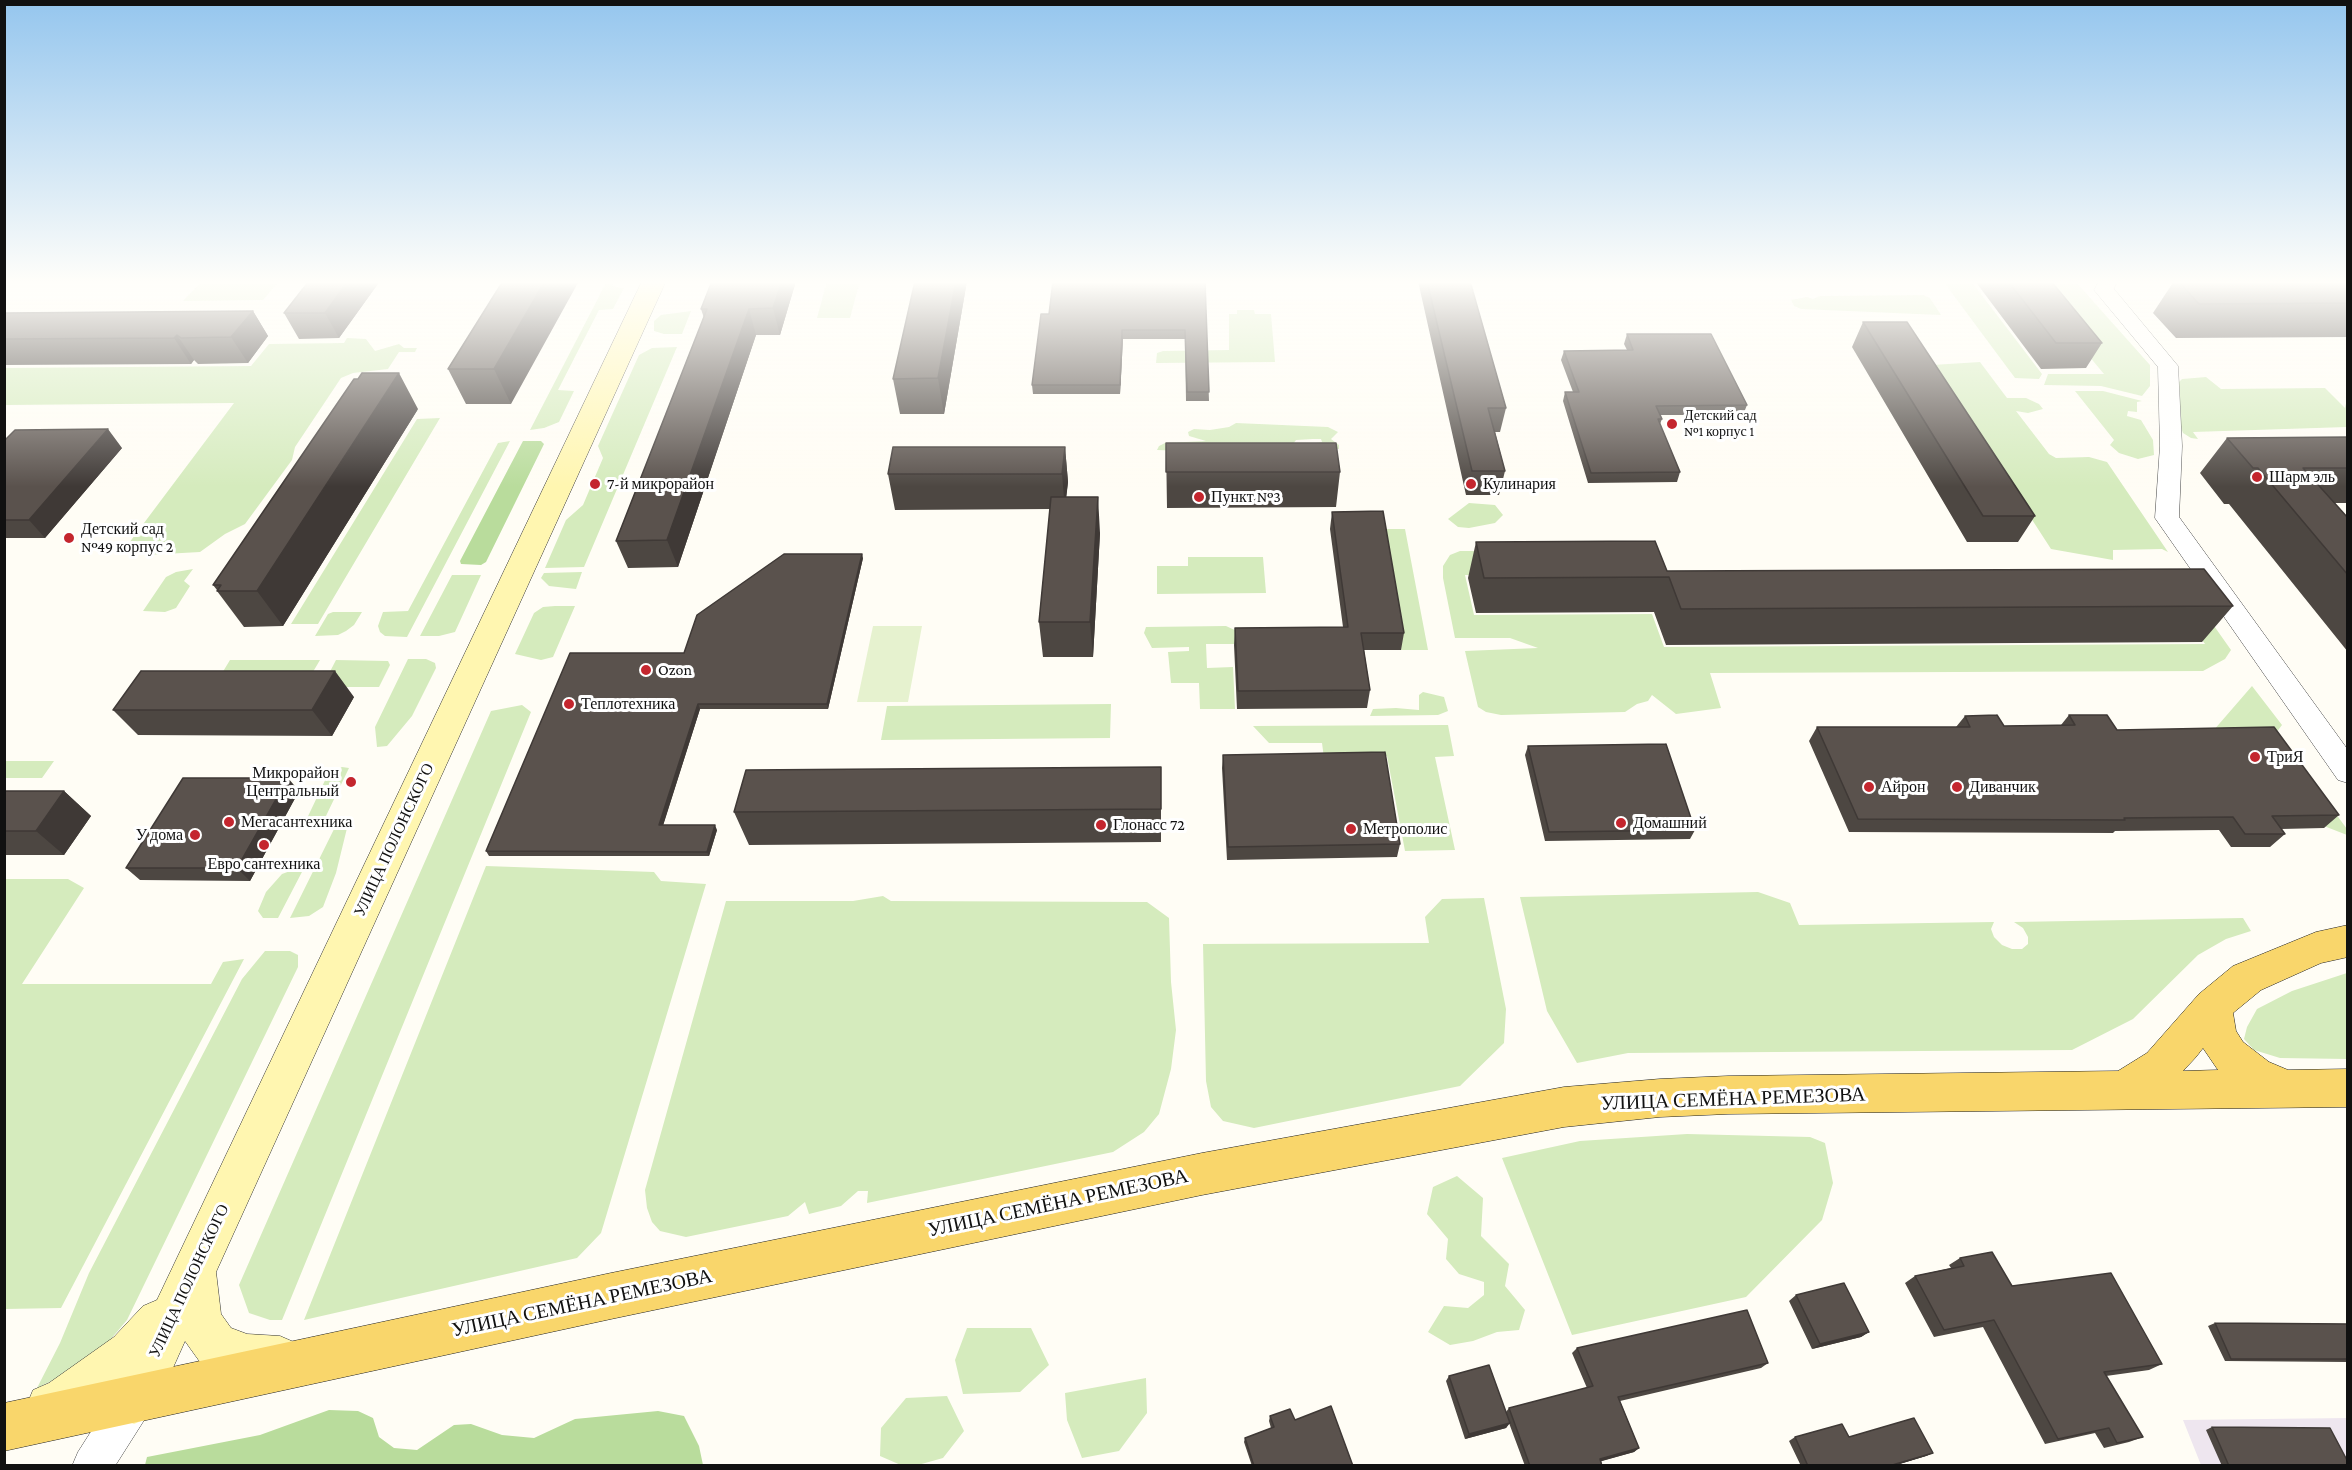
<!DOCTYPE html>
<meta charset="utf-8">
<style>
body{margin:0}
#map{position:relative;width:2352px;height:1470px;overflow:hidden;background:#fffdf5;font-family:"Crimson Pro",serif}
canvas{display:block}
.frame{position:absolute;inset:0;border:6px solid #111;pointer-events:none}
</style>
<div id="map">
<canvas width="2352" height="1470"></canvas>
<div class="frame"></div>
</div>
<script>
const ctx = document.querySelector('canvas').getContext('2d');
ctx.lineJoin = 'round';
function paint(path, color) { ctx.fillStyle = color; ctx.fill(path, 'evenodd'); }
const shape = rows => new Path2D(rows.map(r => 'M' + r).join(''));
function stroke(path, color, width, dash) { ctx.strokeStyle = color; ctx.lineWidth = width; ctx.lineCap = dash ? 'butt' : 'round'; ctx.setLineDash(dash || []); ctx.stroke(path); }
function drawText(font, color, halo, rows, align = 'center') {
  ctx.font = font + ' "Crimson Pro",serif'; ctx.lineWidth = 6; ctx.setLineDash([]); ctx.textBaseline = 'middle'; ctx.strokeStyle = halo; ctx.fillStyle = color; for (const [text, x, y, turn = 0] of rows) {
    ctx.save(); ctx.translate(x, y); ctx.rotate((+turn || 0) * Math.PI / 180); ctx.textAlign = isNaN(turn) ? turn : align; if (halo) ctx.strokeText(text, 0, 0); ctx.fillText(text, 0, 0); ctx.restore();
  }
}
const industrial = shape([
 [2347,1418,2347,1465,2201,1465,2183,1420]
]);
const green = shape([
 [202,281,279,281,263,300,183,301],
 [607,281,614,281,612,286,624,288,613,309,599,310,558,390,574,391,559,422,544,428,530,430],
 [827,281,860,281,850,318,817,318],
 [1943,281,1971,281,2042,374,2039,379,2015,378],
 [2026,281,2075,281,2150,365,2150,386,2142,396,2101,386,2044,385,2048,374,2104,374],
 [1923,295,1930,298,1941,315,1801,309,1794,306,1791,300,1807,297,1813,299,1820,296],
 [1237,310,1254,310,1255,314,1271,314,1275,362,1156,363,1157,353,1163,351,1229,350,1229,314,1237,314],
 [691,311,682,334,664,334,654,331,654,321,661,315],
 [347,338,366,339,375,351,399,344,404,348,417,348,415,352,399,352,388,369,353,373,341,378,295,447,292,460,245,524,225,534,200,552,146,555,123,551,234,403,5,405,5,368,251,366,269,344,344,343],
 [677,347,584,567,545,568,566,520,583,505,603,458,598,446,639,355,652,348],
 [1980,362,2007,398,2026,398,2039,404,2043,409,2028,413,2016,411,2049,454,2056,458,2089,457,2107,462,2168,552,2162,549,2113,550,2113,560,2051,549,1932,365],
 [2206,377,2221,389,2325,388,2345,408,2347,399,2347,427,2193,432,2198,439,2191,438,2183,433,2180,425,2179,382,2182,379],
 [2075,391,2103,391,2142,401,2137,402,2137,412,2128,411,2127,416,2141,420,2153,440,2154,455,2138,459,2119,453,2110,445,2114,440],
 [440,418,318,624,291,624,417,419],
 [1236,423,1328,427,1338,432,1331,439,1339,445,1339,449,1330,448,1316,443,1322,442,1321,439,1313,439,1296,440,1293,444,1185,451,1157,450,1159,446,1165,443,1206,441,1189,436,1188,432,1194,429,1210,430,1229,427],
 [510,441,407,637,385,636,380,632,378,626,383,612,408,611,498,443],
 [1469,503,1495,505,1503,515,1495,523,1469,528,1458,527,1448,519],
 [1380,529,1405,529,1428,650,1401,650],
 [1460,551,1501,551,1507,575,1465,575,1474,615,1652,614,1664,647,2205,644,2174,601,2193,596,2231,650,2225,659,2203,671,1710,673,1721,708,1676,714,1652,695,1648,701,1637,704,1625,712,1501,715,1486,712,1478,707,1465,651,1538,648,1510,638,1455,638,1443,578,1443,566,1450,555],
 [1188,557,1263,557,1266,593,1157,594,1157,566,1188,566],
 [193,569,184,581,190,586,176,608,165,612,143,611,166,577,176,572],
 [582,572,576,589,549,586,541,578,544,573],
 [452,575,481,575,455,632,439,636,420,636],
 [555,606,575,606,553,657,541,660,515,654,534,613,543,607],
 [333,612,362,612,354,625,346,631,338,635,315,636,328,614],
 [1226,626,1239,632,1239,644,1206,644,1207,668,1233,667,1235,709,1200,709,1199,683,1171,683,1168,652,1189,651,1189,647,1152,648,1144,633,1146,627],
 [408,659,426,659,435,663,436,668,412,716,387,746,377,747,375,727],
 [230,660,320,660,304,687,213,688],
 [336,660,388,661,390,665,379,687,322,687],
 [2252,686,2282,725,2276,733,2347,829,2347,835,2324,826,2213,731],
 [1423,692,1444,697,1448,711,1438,715,1370,716,1373,709,1396,708,1419,710,1419,695],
 [1111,704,1110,738,881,740,887,706],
 [522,705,531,712,282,1320,270,1320,249,1313,239,1285,491,711],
 [1448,725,1454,756,1435,757,1455,850,1405,851,1387,756,1324,758,1322,743,1269,743,1253,726],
 [4,761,54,761,42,778,5,778],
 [342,767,349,768,325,818,302,829,328,774],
 [339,819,349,820,336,873,323,907,309,916,290,918],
 [486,866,654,872,661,881,706,884,601,1233,577,1258,304,1320],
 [293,870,303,870,278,918,263,918,258,911,266,892,282,874],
 [4,879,68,879,84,888,22,984,211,984,223,962,244,959,61,1308,5,1309],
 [1758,892,1790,903,1799,925,1994,922,1991,929,1994,937,2002,945,2012,949,2022,949,2028,944,2028,937,2023,928,2014,922,2243,918,2251,931,2226,939,2198,955,2133,1019,2072,1050,1628,1053,1577,1063,1547,1011,1520,897],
 [883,896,891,901,1147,902,1169,918,1171,982,1176,1030,1171,1069,1159,1114,1144,1132,1113,1152,867,1203,868,1191,858,1191,841,1206,809,1214,805,1202,788,1216,686,1237,660,1231,652,1222,647,1208,645,1190,726,901,853,901],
 [1484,898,1506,1009,1504,1043,1460,1086,1254,1128,1223,1121,1211,1107,1206,1081,1203,944,1429,943,1425,917,1442,899],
 [265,951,290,951,298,955,298,967,127,1320,105,1346,74,1370,37,1388,60,1343,89,1273,242,979],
 [2347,973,2347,1059,2280,1058,2254,1050,2244,1039,2247,1027,2257,1009,2292,991],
 [1687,1134,1810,1137,1825,1143,1833,1183,1822,1220,1746,1297,1572,1335,1502,1158,1580,1141],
 [1457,1176,1483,1198,1481,1236,1509,1264,1505,1286,1525,1310,1519,1330,1497,1332,1473,1341,1450,1345,1428,1332,1444,1306,1468,1308,1484,1295,1484,1282,1459,1274,1446,1259,1448,1239,1427,1214,1433,1187],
 [967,1328,1031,1328,1049,1365,1020,1392,963,1394,955,1360],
 [1146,1378,1147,1413,1119,1451,1082,1458,1067,1420,1065,1393],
 [947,1396,964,1431,943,1458,918,1465,903,1466,880,1456,881,1428,906,1398]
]);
const forest = shape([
 [523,441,541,441,544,444,486,562,481,565,461,564,460,561],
 [329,1410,358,1411,373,1418,379,1437,394,1448,417,1450,454,1425,471,1424,502,1435,534,1438,575,1419,658,1411,684,1416,699,1446,703,1465,145,1465,147,1457,260,1435]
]);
const pitch = shape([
 [873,626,922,626,908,702,857,702]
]);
const street = shape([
 [2099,281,2117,281,2114,289,2178,366,2182,446,2179,517,2348,750,2348,783,2338,780,2155,518,2160,446,2158,367,2094,290,2099,281],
 [134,1381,148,1386,153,1400,148,1414,115,1466,72,1466,78,1452,120,1386,134,1381]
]);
const secondary = shape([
 [642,281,666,281,216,1272,221,1314,231,1328,247,1334,280,1336,296,1343,303,1359,296,1375,280,1382,247,1380,200,1362,185,1341,151,1417,134,1424,117,1417,110,1400,113,1395,83,1417,50,1431,33,1424,26,1407,33,1390,49,1383,114,1337,143,1306,157,1300,642,281]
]);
const primary = shape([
 [2348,925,2348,957,2321,963,2261,990,2233,1013,2236,1031,2243,1042,2269,1062,2288,1070,2348,1069,2348,1107,1728,1114,1660,1117,1564,1127,1202,1195,611,1319,4,1451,4,1403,611,1273,1202,1153,1564,1087,1660,1079,1728,1076,2118,1071,2147,1053,2199,994,2233,966,2316,932,2348,925],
 [2203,1048,2218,1070,2183,1071,2196,1057,2203,1048]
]);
const wall = shape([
 [309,281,380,281,339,338,299,339,284,313],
 [503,281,511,404,466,404,448,369],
 [712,281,796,281,780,335,756,335,678,567,628,568,616,541,704,318,701,309],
 [967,281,944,414,900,414,893,379],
 [1205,281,1209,401,1186,401,1185,339,1123,339,1120,394,1033,394,1032,385,1049,314],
 [1418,281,1470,281,1506,408,1500,432,1495,432,1505,471,1499,495,1466,495],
 [1975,281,2051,281,2102,343,2086,368,2041,369],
 [2174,281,2348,281,2348,337,2176,338,2153,313],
 [253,311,268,336,248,363,198,364,194,360,191,364,4,365,4,313],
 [1863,322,2035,516,2018,542,1967,542,1852,347],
 [1627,334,1747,405,1743,415,1660,415,1662,419,1660,424,1680,472,1677,482,1588,483,1563,401,1565,392,1573,392,1561,360,1564,351,1627,350,1624,344],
 [418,409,283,626,244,627,217,591,217,590,213,585],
 [2348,437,2348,503,2334,503,2348,518,2348,652,2229,504,2224,504,2200,473,2227,438],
 [4,441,122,448,45,538,4,538],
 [1166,443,1340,472,1336,507,1167,508],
 [1065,447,1068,482,1066,497,1100,533,1093,657,1043,657,1039,622,1050,509,895,510,888,474],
 [1332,512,1404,633,1401,650,1364,650,1370,690,1367,708,1237,709,1234,645,1235,628,1343,627,1330,529],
 [1476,542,1667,571,2233,606,2202,642,1666,645,1654,612,1476,613,1468,578],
 [863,558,828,709,700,709,663,825,717,830,709,856,489,856,486,851,684,653],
 [354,697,332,736,138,735,113,710],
 [2069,715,2117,730,2339,815,2324,828,2281,829,2285,834,2270,847,2231,847,2219,830,2115,831,2113,833,1849,832,1809,741,1817,727,1956,727,1965,716,2004,726,2061,725],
 [1528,746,1695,830,1690,839,1545,841,1525,755],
 [1223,755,1400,844,1397,857,1227,860,1222,768],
 [1161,767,1161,842,749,845,734,812],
 [4,791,64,791,91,816,64,855,4,855],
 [299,791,250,881,140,880,126,868],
 [1960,1258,2012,1286,2162,1364,2149,1370,2106,1376,2143,1437,2129,1442,2104,1448,2095,1433,2045,1444,1983,1327,1934,1337,1905,1283,1915,1276,1951,1268,1949,1265],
 [1796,1295,1869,1332,1861,1337,1812,1349,1789,1301],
 [2215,1323,2348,1324,2348,1362,2225,1361,2208,1326],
 [1577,1348,1768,1363,1761,1368,1620,1401,1639,1448,1634,1452,1601,1461,1602,1466,1525,1466,1509,1423,1506,1428,1465,1439,1446,1381,1449,1376,1506,1412,1509,1408,1587,1388,1572,1353],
 [1270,1416,1295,1420,1353,1466,1252,1466,1244,1442,1245,1438,1271,1428,1269,1421],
 [2212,1427,2348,1466,2222,1466,2206,1430],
 [1795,1437,1849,1437,1933,1453,1926,1456,1893,1466,1801,1466,1789,1441]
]);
const shadedWall = shape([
 [348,281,380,281,339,338,325,313],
 [545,281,579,281,511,404,494,369],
 [782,281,796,281,780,335,773,308],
 [956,281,967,281,944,414,938,378],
 [749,309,756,335,678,567,667,540],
 [253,311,268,336,248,363,231,337],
 [1122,330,1123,339,1120,394,1120,385],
 [177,335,194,360,191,364,174,338],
 [399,373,418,409,283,626,257,591],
 [108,429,122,448,45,538,29,520],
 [1065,447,1068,482,1065,509,1062,474],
 [1098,497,1100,533,1093,657,1090,622],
 [862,554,863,558,828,709,827,704],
 [335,671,354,697,332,736,312,710],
 [698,704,700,709,662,829,659,825],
 [288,778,299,791,250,881,237,868],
 [64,791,91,816,64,855,36,831],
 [715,825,717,830,709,856,707,852],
 [1869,1332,1861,1337,1812,1349,1820,1344],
 [1510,1423,1506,1428,1465,1439,1469,1434],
 [1639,1448,1634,1452,1595,1463,1600,1459],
 [1933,1453,1926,1456,1893,1466,1889,1466]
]);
const building = shape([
 [309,281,348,281,325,313,284,313,309,281],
 [503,281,545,281,494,369,448,369,503,281],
 [712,281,782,281,773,308,749,309,667,540,616,541,707,309,701,309,712,281],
 [915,281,956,281,938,378,893,379,915,281],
 [1053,281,1205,281,1209,392,1187,392,1185,330,1122,330,1120,385,1032,385,1041,314,1049,314,1053,281],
 [1427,281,1470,281,1506,408,1488,408,1505,471,1472,471,1427,281],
 [2008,281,2051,281,2102,343,2056,343,2008,281],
 [2178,281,2348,281,2348,303,2199,304,2178,281],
 [253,311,231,337,181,338,177,335,174,338,4,339,4,313,253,311],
 [1863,322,1907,322,2035,516,1983,516,1863,322],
 [1627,334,1711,334,1747,405,1656,406,1662,419,1658,419,1680,472,1591,473,1565,392,1579,392,1564,351,1633,350,1627,334],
 [362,373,399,373,257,591,217,591,221,585,213,585,354,379,358,379,362,373],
 [108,429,29,520,4,520,4,441,15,430,108,429],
 [2348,437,2348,468,2303,468,2348,518,2348,575,2258,468,2253,468,2227,438,2348,437],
 [1166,443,1336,443,1340,472,1166,472,1166,443],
 [893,447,1065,447,1062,474,888,474,893,447],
 [1051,497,1098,497,1090,622,1039,622,1051,497],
 [1383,511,1404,633,1361,633,1370,690,1238,691,1235,628,1348,627,1332,512,1383,511],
 [1655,541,1667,571,2204,569,2233,606,1681,609,1669,577,1484,578,1476,542,1655,541],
 [784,554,862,554,827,704,698,704,659,825,715,825,707,852,486,851,570,653,684,653,697,615,784,554],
 [141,671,335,671,312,710,113,710,141,671],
 [1997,715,2004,726,2075,725,2069,715,2107,715,2117,730,2274,727,2339,815,2272,816,2285,834,2245,834,2233,817,2124,818,2125,820,1858,819,1817,727,1970,727,1965,716,1997,715],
 [1666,744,1695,830,1549,832,1528,746,1666,744],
 [1385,752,1400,844,1228,847,1223,755,1385,752],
 [1161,767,1161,809,734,812,746,770,1161,767],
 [183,778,288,778,237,868,126,868,183,778],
 [4,791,64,791,36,831,4,831,4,791],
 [1992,1252,2012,1286,2111,1273,2162,1364,2104,1372,2143,1437,2117,1443,2109,1428,2058,1439,1994,1320,1944,1330,1915,1276,1964,1266,1960,1258,1992,1252],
 [1844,1283,1869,1332,1820,1344,1796,1295,1844,1283],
 [1747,1310,1768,1363,1618,1397,1639,1448,1600,1459,1602,1466,1530,1466,1509,1408,1593,1386,1577,1348,1747,1310],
 [2215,1323,2348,1324,2348,1359,2231,1359,2215,1323],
 [1489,1365,1510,1423,1469,1434,1449,1376,1489,1365],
 [1331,1406,1353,1466,1254,1466,1245,1438,1274,1427,1270,1416,1290,1409,1295,1420,1331,1406],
 [1914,1418,1933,1453,1889,1466,1808,1466,1795,1437,1842,1424,1849,1437,1914,1418],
 [2212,1427,2330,1428,2348,1462,2348,1466,2229,1466,2212,1427]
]);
const markers = [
 [1672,424,6,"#c4262e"],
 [2257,477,6,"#c4262e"],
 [595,484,6,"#c4262e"],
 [1471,484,6,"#c4262e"],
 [1199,497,6,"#c4262e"],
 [69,538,6,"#c4262e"],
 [646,670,6,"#c4262e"],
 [569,704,6,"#c4262e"],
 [2255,757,6,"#c4262e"],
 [351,782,6,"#c4262e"],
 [1869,787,6,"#c4262e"],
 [1957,787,6,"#c4262e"],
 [229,822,6,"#c4262e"],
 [1621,823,6,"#c4262e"],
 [1101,825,6,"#c4262e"],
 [1351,829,6,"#c4262e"],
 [195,835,6,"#c4262e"],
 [264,845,6,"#c4262e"]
];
const farPoinames = [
 ["Детский сад",1684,416],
 ["№1 корпус 1",1684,432]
];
const poiNames = [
 ["Шарм эль",2269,477],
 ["7-й микрорайон",607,484],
 ["Кулинария",1483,484],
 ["Пункт №3",1211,497],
 ["Детский сад",81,529],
 ["№49 корпус 2",81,547],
 ["Ozon",658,670],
 ["Теплотехника",581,704],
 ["ТриЯ",2267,757],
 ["Микрорайон",339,773,"right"],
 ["Центральный",339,791,"right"],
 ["Айрон",1881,787],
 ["Диванчик",1969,787],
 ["Мегасантехника",241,822],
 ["Домашний",1633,823],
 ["Глонасс 72",1113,825],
 ["Метрополис",1363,829],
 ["У дома",183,835,"right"],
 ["Евро сантехника",264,864,"center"]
];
const streetNames = [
 ["УЛИЦА ПОЛОНСКОГО",394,840,-65],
 ["УЛИЦА ПОЛОНСКОГО",189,1281,-65]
];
const nearStreetnames = [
 ["УЛИЦА СЕМЁНА РЕМЕЗОВА",1733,1099,-2],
 ["УЛИЦА СЕМЁНА РЕМЕЗОВА",1058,1203,-12],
 ["УЛИЦА СЕМЁНА РЕМЕЗОВА",582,1303,-12]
];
paint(industrial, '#eee6ef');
paint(green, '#d5ebbd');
paint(forest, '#b9dc9c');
paint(pitch, '#e6f2cf');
stroke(street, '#444', 1);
stroke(secondary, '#333', 1);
stroke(primary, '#222', 1);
paint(street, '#fff');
paint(secondary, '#fff6b0');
paint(primary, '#f9d66b');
paint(wall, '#4d4742');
paint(shadedWall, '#3f3936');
paint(building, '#5a524d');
stroke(building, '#3f3936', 1.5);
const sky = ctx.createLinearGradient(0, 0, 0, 487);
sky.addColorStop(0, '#95c6ee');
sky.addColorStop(0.58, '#fffefa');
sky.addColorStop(1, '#fffefa00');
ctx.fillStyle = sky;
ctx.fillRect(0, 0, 2352, 487);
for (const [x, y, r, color] of markers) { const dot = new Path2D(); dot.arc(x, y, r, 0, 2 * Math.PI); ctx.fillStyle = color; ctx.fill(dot); stroke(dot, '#fff', 2); }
drawText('14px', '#111', '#fff', farPoinames, 'left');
drawText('16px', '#111', '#fff', poiNames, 'left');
drawText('16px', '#111', '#fff', streetNames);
drawText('20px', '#111', '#fff', nearStreetnames);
</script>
